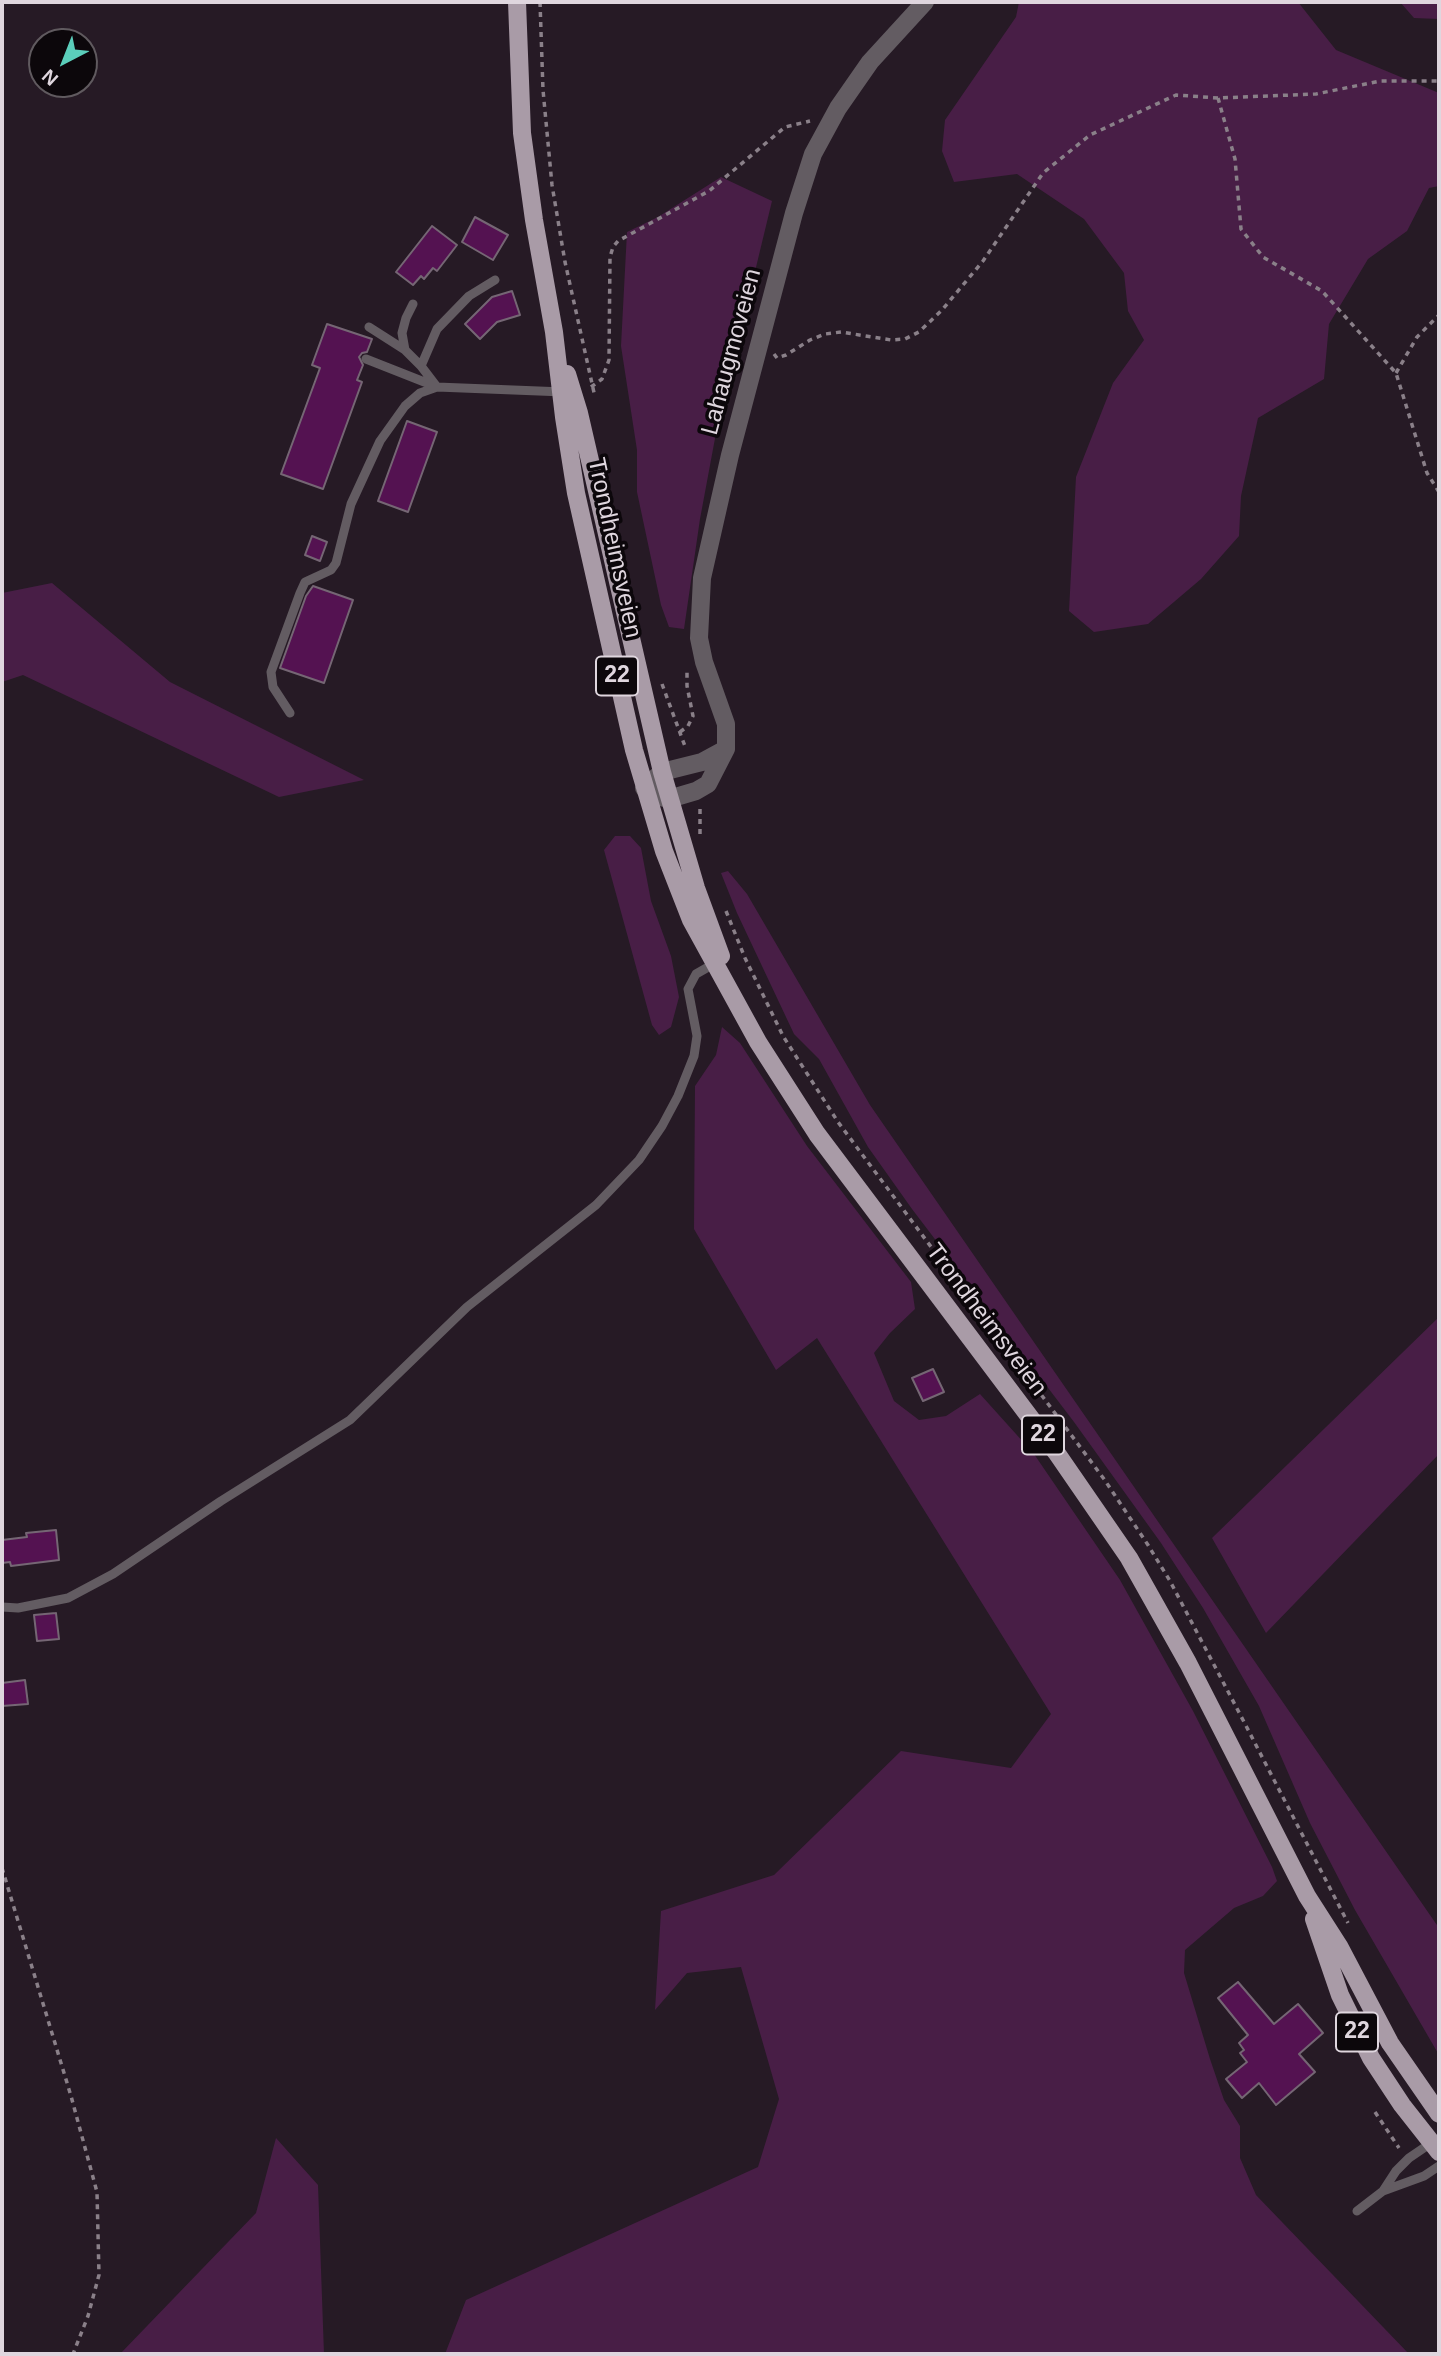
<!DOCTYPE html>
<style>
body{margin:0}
#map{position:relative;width:1441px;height:2356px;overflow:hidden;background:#261a25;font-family:Arial,sans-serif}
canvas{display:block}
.frame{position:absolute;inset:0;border:4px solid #dfd6de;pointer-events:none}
.north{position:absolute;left:28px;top:28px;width:70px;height:70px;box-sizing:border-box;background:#0c070b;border:2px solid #605a5f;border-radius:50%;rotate:222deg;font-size:19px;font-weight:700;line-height:28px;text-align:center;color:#dfd6de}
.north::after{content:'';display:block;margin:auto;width:24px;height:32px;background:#5bcebb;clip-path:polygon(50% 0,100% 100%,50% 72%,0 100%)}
</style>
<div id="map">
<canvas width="1441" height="2356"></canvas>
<div class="frame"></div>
<div class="north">N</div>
</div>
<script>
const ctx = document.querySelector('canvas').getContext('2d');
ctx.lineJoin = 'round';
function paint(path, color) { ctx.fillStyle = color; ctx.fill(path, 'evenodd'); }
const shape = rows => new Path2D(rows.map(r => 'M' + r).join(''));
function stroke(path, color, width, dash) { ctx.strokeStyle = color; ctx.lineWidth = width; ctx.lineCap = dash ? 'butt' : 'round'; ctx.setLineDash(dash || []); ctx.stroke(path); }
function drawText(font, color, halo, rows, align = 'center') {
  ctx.font = font + ' Arial,sans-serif'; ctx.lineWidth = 7; ctx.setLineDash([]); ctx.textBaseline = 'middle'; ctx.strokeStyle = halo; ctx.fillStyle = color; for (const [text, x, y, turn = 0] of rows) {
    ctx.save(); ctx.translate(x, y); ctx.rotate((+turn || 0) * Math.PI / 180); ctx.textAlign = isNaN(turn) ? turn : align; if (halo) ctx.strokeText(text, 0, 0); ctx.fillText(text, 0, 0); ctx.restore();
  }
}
const green = shape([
 [1019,2,1298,2,1336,50,1439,93,1439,186,1429,188,1407,231,1368,259,1329,324,1324,379,1258,418,1241,496,1239,536,1201,579,1148,624,1094,632,1069,611,1076,477,1113,383,1144,340,1128,311,1124,273,1084,219,1017,174,954,182,942,151,945,120,1016,17],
 [1400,2,1439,2,1439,19,1414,18],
 [721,177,772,201,716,433,700,519,684,629,669,627,661,605,637,492,637,450,621,346,627,232,658,217],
 [52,583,170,682,364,780,279,797,23,675,2,682,2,593],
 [615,836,630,836,641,848,651,901,671,956,679,997,671,1027,659,1035,652,1025,604,850],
 [728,871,747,894,870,1105,1439,1928,1439,2055,1355,1910,1310,1823,1259,1706,1203,1608,1161,1543,1074,1422,912,1209,868,1147,819,1059,794,1034,737,913,721,873],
 [722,1027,740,1043,807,1146,911,1282,915,1309,890,1333,874,1353,894,1401,919,1420,946,1416,980,1394,1034,1454,1120,1580,1193,1711,1272,1867,1277,1881,1263,1896,1234,1908,1185,1950,1184,1973,1210,2059,1224,2100,1240,2126,1240,2158,1256,2195,1409,2354,445,2354,466,2300,758,2167,779,2099,741,1967,687,1973,655,2010,661,1911,774,1875,901,1751,1011,1768,1051,1714,817,1338,776,1370,694,1229,695,1086,716,1055],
 [1439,1317,1439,1454,1266,1633,1212,1538],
 [276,2138,318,2185,324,2354,120,2354,256,2213]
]);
const building = shape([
 [475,217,508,235,493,260,462,242,475,217],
 [432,226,457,245,437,271,433,268,424,279,421,276,413,285,396,272,432,226],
 [512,291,520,315,497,322,480,339,465,324,492,297,512,291],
 [327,324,372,339,367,352,362,353,359,357,363,365,357,380,362,382,323,489,281,474,320,368,312,365,327,324],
 [407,421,437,432,408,512,378,501,407,421],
 [312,536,327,542,320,561,305,555,312,536],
 [313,586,353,600,324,683,280,668,306,596,313,586],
 [933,1369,944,1392,923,1401,912,1378,933,1369],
 [56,1530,59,1560,11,1566,10,1562,2,1563,2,1540,27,1537,26,1533,56,1530],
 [56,1613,59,1639,37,1641,34,1615,56,1613],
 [25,1680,28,1704,2,1706,2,1683,25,1680],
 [1238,1982,1274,2024,1298,2004,1323,2033,1299,2054,1315,2072,1276,2105,1259,2083,1242,2098,1226,2079,1247,2062,1240,2053,1244,2050,1239,2043,1248,2035,1218,1998,1238,1982]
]);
const path = shape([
 [540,2,543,90,552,185,565,262,595,397],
 [1218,98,1235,159,1241,229,1263,257,1322,291,1396,373,1427,473,1439,492],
 [774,354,777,358,786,355,810,340,825,334,841,332,891,340,905,339,919,332,942,310,983,261,1043,173,1090,135,1176,95,1218,98,1316,94,1380,81,1439,81],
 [1396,373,1417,337,1439,315],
 [591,387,602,379,609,360,610,257,613,247,618,241,709,191,785,127,810,121],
 [662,684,686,749],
 [680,732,688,726,693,716,687,686,687,670],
 [700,834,700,808],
 [726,911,745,958,783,1036,838,1122,1104,1479,1148,1545,1170,1581,1243,1720,1348,1923],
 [2,1868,71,2096,97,2192,99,2275,88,2316,73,2354],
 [1375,2112,1399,2148]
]);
const service = shape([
 [369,327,405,350,421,366],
 [405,350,402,333,406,318,413,304],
 [366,359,437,387,421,366,437,329,469,296,495,280],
 [290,713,273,687,271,672,300,593,305,582,331,570,336,563,351,504,380,441,405,406,420,393,437,387,564,392],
 [2,1607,18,1608,68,1598,113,1574,221,1501,350,1420,467,1307,596,1205,639,1160,662,1126,678,1096,694,1056,697,1036,688,989,696,974,717,962],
 [1383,2191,1396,2171,1409,2158,1434,2141],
 [1357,2211,1383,2191,1424,2176,1439,2166]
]);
const minor = shape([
 [726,749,702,762,662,772,644,788,656,796,669,799,696,791,708,784,726,749,726,724,704,662,699,638,702,578,730,455,794,213,813,154,838,108,870,62,925,2]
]);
const primary = shape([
 [517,2,522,133,534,220,554,332,564,417,576,493,634,750,664,851,691,920,758,1042,817,1134,1056,1452,1129,1558,1188,1663,1307,1896,1339,1946,1390,2043,1439,2114],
 [567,374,579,413,662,772,696,888,721,956],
 [1314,1919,1340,1995,1371,2058,1402,2105,1439,2152]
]);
const shields = [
 [617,676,42],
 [1043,1435,42],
 [1357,2032,42]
];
const shieldNames = [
 ["22",617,676],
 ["22",1043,1435],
 ["22",1357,2032]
];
const streetNames = [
 ["Lahaugmoveien",732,352,-75],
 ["Trondheimsveien",614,548,78],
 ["Trondheimsveien",986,1320,53]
];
paint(green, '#481e46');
paint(building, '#541251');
stroke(building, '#756674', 2);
stroke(path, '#8a8089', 3.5, [5, 5]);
stroke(service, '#635c62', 9);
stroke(minor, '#635c62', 18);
stroke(primary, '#a99ba7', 18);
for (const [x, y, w] of shields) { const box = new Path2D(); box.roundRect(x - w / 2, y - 19.5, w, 39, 5); ctx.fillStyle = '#0c070b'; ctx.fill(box); stroke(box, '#dfd6de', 2); }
drawText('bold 23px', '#dfd6de', null, shieldNames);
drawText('24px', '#dfd6de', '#0c070b', streetNames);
</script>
